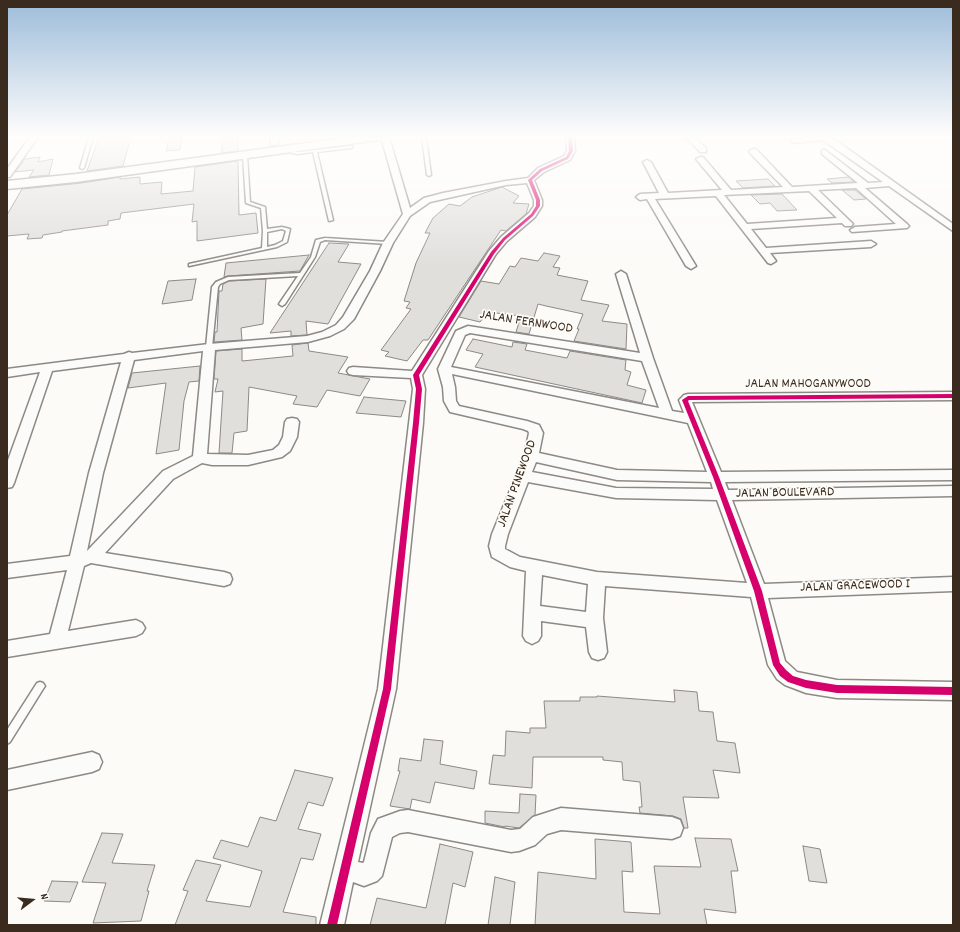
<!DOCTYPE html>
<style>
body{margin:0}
#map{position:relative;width:960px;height:932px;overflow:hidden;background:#fcfbf8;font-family:Dekko,sans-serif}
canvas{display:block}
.frame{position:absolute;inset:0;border:8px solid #3b2a1e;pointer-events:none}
.north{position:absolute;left:12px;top:880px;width:40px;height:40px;-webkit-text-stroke:3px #fdfcf7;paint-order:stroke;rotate:74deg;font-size:11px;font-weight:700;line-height:16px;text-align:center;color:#3b2a1e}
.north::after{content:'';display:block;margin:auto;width:14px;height:18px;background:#3b2a1e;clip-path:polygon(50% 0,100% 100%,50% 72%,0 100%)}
</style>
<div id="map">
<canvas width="960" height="932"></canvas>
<div class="frame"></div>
<div class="north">N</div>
</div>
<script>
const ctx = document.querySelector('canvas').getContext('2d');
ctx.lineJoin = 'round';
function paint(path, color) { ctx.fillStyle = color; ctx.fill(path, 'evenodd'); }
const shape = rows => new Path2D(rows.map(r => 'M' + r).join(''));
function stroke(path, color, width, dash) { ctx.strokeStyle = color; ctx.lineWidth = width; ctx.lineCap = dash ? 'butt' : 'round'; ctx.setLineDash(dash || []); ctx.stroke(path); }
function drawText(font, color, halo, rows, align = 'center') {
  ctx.font = font + ' Dekko,sans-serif'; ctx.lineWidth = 3.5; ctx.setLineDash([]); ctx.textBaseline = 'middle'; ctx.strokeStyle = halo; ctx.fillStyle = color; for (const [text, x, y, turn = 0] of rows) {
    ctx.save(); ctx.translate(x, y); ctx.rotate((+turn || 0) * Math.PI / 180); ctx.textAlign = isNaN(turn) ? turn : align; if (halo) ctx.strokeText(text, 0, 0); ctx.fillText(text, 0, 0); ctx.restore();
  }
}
const building = shape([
 [99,137,131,137,123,166,87,171,99,137],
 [182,137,180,150,166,151,169,138,182,137],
 [222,137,238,137,238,151,222,153,222,137],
 [40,157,38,162,53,159,49,175,29,177,34,170,15,172,25,159,40,157],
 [238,161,239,215,256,213,258,233,197,241,197,221,192,222,194,204,121,213,120,219,108,221,108,225,62,231,62,232,43,235,42,238,27,239,29,234,7,236,7,215,22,189,82,183,120,177,120,179,140,177,140,184,162,182,161,194,193,191,195,167,238,161],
 [849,177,854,182,832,183,827,179,849,177],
 [768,179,775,186,743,188,736,181,768,179],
 [502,187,519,196,513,203,529,204,526,214,506,231,501,230,428,340,423,340,407,361,385,356,389,352,381,350,411,309,406,308,410,302,404,301,416,263,430,233,425,233,433,218,449,204,460,206,472,197,502,187],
 [842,190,855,190,866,199,854,200,842,190],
 [782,194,797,210,777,211,770,203,760,204,751,195,782,194],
 [329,243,349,244,338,262,361,264,328,324,306,321,307,335,291,336,291,331,270,333,329,243],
 [544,253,560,256,553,267,560,268,557,275,588,281,581,300,609,305,602,321,627,324,626,349,574,341,579,329,577,329,583,314,546,306,538,304,529,334,516,332,521,316,488,312,480,322,459,317,481,281,499,284,510,266,515,267,521,258,538,261,544,253],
 [309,255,300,271,228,276,224,277,226,263,309,255],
 [196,279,192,300,162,304,168,281,196,279],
 [266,279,263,324,241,328,242,340,214,342,215,332,217,332,219,291,222,291,223,284,229,281,266,279],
 [473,339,512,347,513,342,527,344,525,350,567,358,570,351,626,360,625,370,631,372,627,385,646,390,642,403,475,367,483,354,466,350,473,339],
 [308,343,309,351,348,357,338,373,370,379,360,396,327,390,317,407,293,404,297,396,249,387,247,431,234,433,232,453,219,453,223,391,215,392,218,379,214,379,216,351,242,349,242,361,293,356,292,345,308,343],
 [200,366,199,381,189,382,184,401,179,450,156,454,166,383,128,388,132,373,200,366],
 [364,397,406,401,401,417,356,413,364,397],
 [674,690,697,692,699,711,713,712,717,741,735,743,740,773,713,770,719,798,683,797,688,828,684,828,681,819,673,816,640,813,639,807,642,807,640,782,623,780,622,762,603,760,603,757,533,757,532,788,489,784,493,755,505,756,506,731,530,733,530,728,546,728,544,701,580,701,580,697,597,697,597,696,675,702,674,690],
 [424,739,443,741,440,764,477,771,474,789,435,782,430,803,412,799,410,809,390,806,400,771,398,771,400,758,421,761,424,739],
 [295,770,333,778,323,806,308,802,298,829,321,834,313,860,301,858,283,912,316,917,316,925,175,925,188,891,183,890,196,860,221,865,206,901,250,907,262,871,213,858,221,840,248,847,260,817,276,821,295,770],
 [520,794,536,795,535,815,519,828,505,826,505,827,485,823,485,811,519,813,520,794],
 [102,833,123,834,112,863,155,865,147,891,149,891,141,921,93,923,106,883,82,882,102,833],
 [695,838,731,839,738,871,731,871,736,913,704,909,707,925,535,925,538,872,596,879,595,839,631,842,633,872,622,871,624,912,660,914,654,866,701,867,695,838],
 [440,844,473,852,465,887,453,883,445,925,370,925,377,898,426,908,440,844],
 [803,846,820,849,827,883,809,881,803,846],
 [495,877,515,882,510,925,488,925,495,877],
 [52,881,78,882,70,902,44,901,52,881]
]);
const service = shape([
 [89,137,93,137,84,168,82,169,80,168,89,137],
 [422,137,426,137,431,175,429,176,427,175,422,137],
 [351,146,352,146,352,148,317,152,333,220,329,221,313,152,298,154,292,153,287,149,290,148,294,151,298,152,351,146],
 [245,154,247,155,250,202,265,207,267,229,282,227,290,229,287,242,277,247,189,266,189,264,262,248,263,231,261,208,246,203,243,155,245,154],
 [282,229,286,231,283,241,275,245,267,247,267,232,282,229],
 [325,238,388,242,390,243,388,244,325,240,320,242,315,257,285,304,282,306,279,304,298,276,229,280,220,284,218,287,212,347,211,348,207,348,206,347,212,287,216,282,228,277,300,273,311,257,316,240,325,238],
 [40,682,43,683,45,686,43,689,10,742,7,744,7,730,37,683,40,682]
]);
const minor = shape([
 [30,137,38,137,10,177,7,177,7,169,30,137],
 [271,137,279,137,277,145,271,145,271,137],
 [381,137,389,137,410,208,424,198,443,193,506,181,528,178,538,168,564,156,567,151,566,137,574,137,575,151,570,160,544,172,534,180,542,200,542,206,535,217,507,241,496,254,422,375,425,389,423,423,396,689,358,862,363,863,364,862,371,833,378,819,400,811,408,810,511,830,520,829,533,817,561,808,672,817,680,820,683,828,680,836,672,839,561,830,547,834,535,845,519,851,511,852,408,832,400,833,392,837,382,876,377,881,364,886,353,882,344,925,320,925,378,689,413,389,411,378,353,375,349,374,347,371,349,368,353,367,412,371,489,251,501,237,529,213,534,206,534,200,527,183,506,185,430,202,410,216,393,243,380,271,354,319,344,329,330,336,308,342,215,350,207,454,248,455,273,450,279,445,283,437,285,422,287,419,292,418,297,419,299,422,297,437,290,451,282,457,248,465,212,465,202,463,173,479,105,553,224,572,230,574,232,579,230,584,224,586,91,563,84,566,68,631,136,620,142,623,145,628,142,633,136,636,7,657,7,641,50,634,67,570,7,578,7,564,70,556,89,473,121,362,52,371,14,483,12,487,7,488,7,463,40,372,7,377,7,369,124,354,129,352,132,353,209,344,307,336,322,332,336,325,343,317,370,271,383,243,403,214,381,137],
 [203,351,193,456,163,471,87,551,103,473,134,360,203,351],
 [686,137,694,137,706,148,706,152,700,152,686,137],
 [812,137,828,137,841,144,953,224,953,231,889,186,865,188,907,224,909,226,907,228,852,232,850,230,855,227,896,224,856,188,818,190,851,222,853,224,851,226,845,226,842,223,751,229,766,248,871,241,876,244,871,247,770,253,776,261,771,264,768,263,716,196,655,199,696,266,691,269,686,266,647,199,640,200,636,197,640,194,659,193,643,162,647,160,651,162,668,193,722,190,696,159,700,157,703,157,731,190,783,187,750,153,749,151,753,149,756,149,792,187,858,183,822,154,822,150,825,150,868,183,883,182,823,140,794,143,790,141,794,139,812,137],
 [809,191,837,218,747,224,724,195,809,191],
 [621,271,626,274,653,358,672,411,684,413,679,400,684,395,688,394,953,392,953,400,692,402,721,472,953,470,953,480,725,482,728,490,953,486,953,496,732,500,764,584,953,577,953,591,768,598,785,661,797,672,837,680,953,682,953,700,837,698,806,693,785,685,777,679,768,665,751,597,605,586,603,618,607,652,604,658,598,660,592,658,589,652,586,627,541,621,541,636,538,641,532,644,526,641,523,636,526,571,510,567,492,557,489,546,492,534,524,456,529,433,528,431,523,429,450,412,444,401,443,387,438,369,456,331,468,326,640,353,616,274,621,271],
 [470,333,642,361,659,408,451,367,465,335,470,333],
 [452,374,688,423,707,472,617,470,539,453,543,433,539,425,527,421,459,406,456,401,455,387,452,374],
 [536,462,617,480,711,482,713,489,616,488,532,472,536,462],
 [528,482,616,498,717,500,747,583,597,572,520,557,505,549,505,546,508,534,528,482],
 [542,575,588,584,586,612,540,606,542,575],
 [92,752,99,755,102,762,99,769,92,772,7,790,7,770,92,752]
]);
const primary = shape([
 [352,137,384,137,382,139,378,140,76,182,7,189,7,181,76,174,352,137]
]);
const cycleway = shape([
 [568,137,572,137,573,151,568,159,542,171,532,180,540,200,540,206,533,216,505,240,494,254,419,375,422,389,419,423,391,689,337,925,327,925,383,689,413,423,416,389,413,375,491,252,503,238,531,214,536,206,536,200,528,180,540,169,566,157,569,151,568,137],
 [953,394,953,398,689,400,688,401,719,477,762,591,780,663,786,670,793,676,806,680,837,685,953,687,953,695,837,693,806,688,788,682,780,676,773,665,754,591,713,477,682,400,688,396,953,394]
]);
const streetNames = [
 ["JALAN FERNWOOD",526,323,9],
 ["JALAN MAHOGANYWOOD",808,385],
 ["JALAN PINEWOOD",518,484,-70],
 ["JALAN BOULEVARD",785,494,-1],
 ["JALAN GRACEWOOD I",855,587,-2]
];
paint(building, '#e0dfdc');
stroke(building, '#8d8985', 1);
stroke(service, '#8d8985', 3);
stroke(minor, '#8d8985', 3);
stroke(primary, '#8d8985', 3);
paint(service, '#fbfbf9');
paint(minor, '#fbfbf9');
paint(primary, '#fbfbf9');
paint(cycleway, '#d6006c');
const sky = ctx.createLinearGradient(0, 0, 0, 267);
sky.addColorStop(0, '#9dbcda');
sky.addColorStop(0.51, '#fefdfc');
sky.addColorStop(1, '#fefdfc00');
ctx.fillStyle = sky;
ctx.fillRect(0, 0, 960, 267);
drawText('14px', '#3b2a1e', '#fdfcf7', streetNames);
</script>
